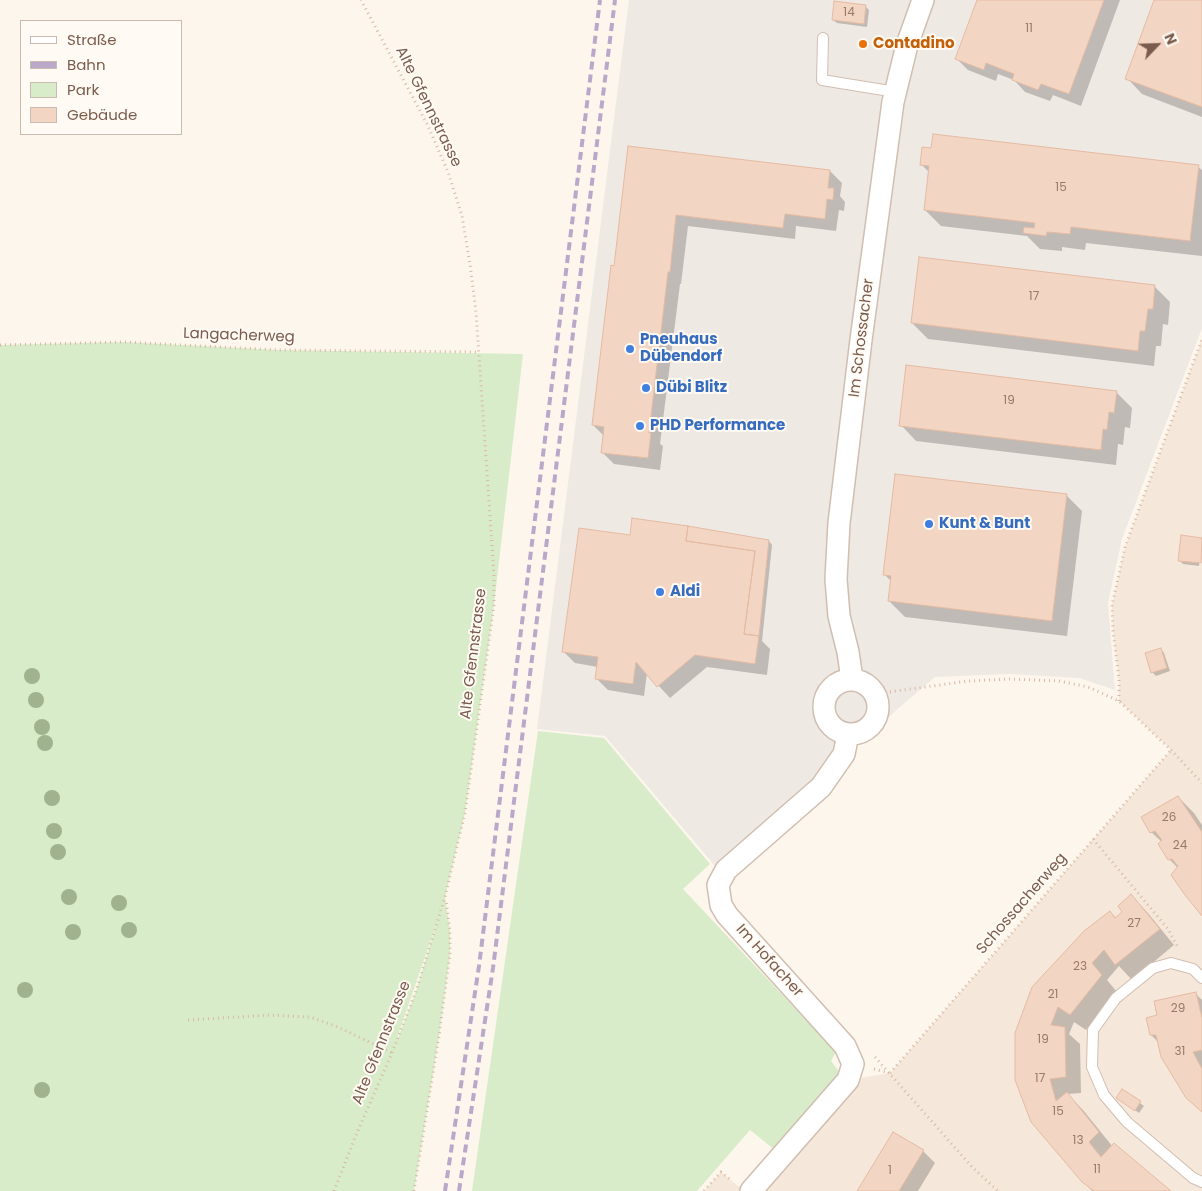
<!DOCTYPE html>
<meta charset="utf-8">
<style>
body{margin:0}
#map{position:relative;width:1202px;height:1191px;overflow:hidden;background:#fdf6ec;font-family:Poppins,sans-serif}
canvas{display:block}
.legend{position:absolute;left:20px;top:20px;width:162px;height:115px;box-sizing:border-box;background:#fffaf3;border:1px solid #cabbb1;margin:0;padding:6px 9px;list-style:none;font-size:15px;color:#7a5c4d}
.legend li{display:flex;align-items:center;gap:10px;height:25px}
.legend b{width:25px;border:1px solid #cabbb1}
.north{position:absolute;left:1132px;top:20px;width:50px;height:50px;-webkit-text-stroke:4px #fffaf3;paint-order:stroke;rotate:66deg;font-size:14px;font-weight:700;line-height:20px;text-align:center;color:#7a5c4d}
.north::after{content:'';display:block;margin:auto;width:18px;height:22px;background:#7a5c4d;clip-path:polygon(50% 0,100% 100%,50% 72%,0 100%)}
</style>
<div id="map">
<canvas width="1202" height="1191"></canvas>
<ul class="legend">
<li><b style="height:6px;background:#fff"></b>Straße</li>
<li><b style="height:6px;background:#b9a8c9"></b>Bahn</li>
<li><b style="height:14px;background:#d8ecc9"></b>Park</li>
<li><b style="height:14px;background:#f3d5c3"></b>Gebäude</li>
</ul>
<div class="north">N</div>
</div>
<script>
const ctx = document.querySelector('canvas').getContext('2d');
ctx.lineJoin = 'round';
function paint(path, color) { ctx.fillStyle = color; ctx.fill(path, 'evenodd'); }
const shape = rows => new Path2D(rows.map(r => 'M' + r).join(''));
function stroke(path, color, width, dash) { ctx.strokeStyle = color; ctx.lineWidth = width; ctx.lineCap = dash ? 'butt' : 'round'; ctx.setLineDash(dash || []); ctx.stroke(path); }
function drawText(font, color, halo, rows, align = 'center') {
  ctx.font = font + ' Poppins,sans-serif'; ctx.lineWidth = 4; ctx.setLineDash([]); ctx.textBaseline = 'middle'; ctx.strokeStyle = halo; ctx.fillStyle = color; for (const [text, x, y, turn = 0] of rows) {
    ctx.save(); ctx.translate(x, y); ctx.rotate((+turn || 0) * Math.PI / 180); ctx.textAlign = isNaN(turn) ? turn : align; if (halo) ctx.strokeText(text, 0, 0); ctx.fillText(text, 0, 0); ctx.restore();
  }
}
const residential = shape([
 [1202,339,1202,1191,751,1191,848,1080,890,1073,1171,750,1119,701,1119,680,1113,631,1112,605,1125,547],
 [721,1172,744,1191,704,1191]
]);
const industrial = shape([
 [629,0,1202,0,1202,328,1122,539,1108,603,1115,690,1079,678,1010,674,935,677,715,866,605,736,537,729]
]);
const green = shape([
 [124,342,278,350,523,354,494,605,465,813,445,897,450,931,450,954,439,1036,414,1191,0,1191,0,345],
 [438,919,416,991,398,1038,397,1038],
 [538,731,604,738,710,864,683,889,836,1052,831,1061,841,1074,775,1150,750,1130,697,1191,472,1191]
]);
const shadow = shape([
 [978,0,1120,0,1081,106,1053,95,1050,101,1025,92,1014,80,998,74,996,81,968,70,956,58],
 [1156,0,1202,0,1202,117,1142,94,1127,78],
 [865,6,869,10,867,27,837,23,833,20],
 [629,147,830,171,842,183,840,196,845,202,844,211,839,210,836,231,796,226,795,239,688,226,681,284,680,284,660,444,663,446,660,470,614,464,602,452,604,436,593,425,616,267],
 [921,164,1198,167,1202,170,1202,256,1086,243,1085,250,1062,247,1062,251,1040,249,1027,236,941,226,925,210,930,173],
 [1154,286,1170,302,1168,325,1163,324,1161,346,1156,346,1154,366,928,339,912,323],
 [1116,392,1132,408,1130,428,1125,427,1123,445,1118,444,1116,465,916,441,901,425],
 [1066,495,1082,511,1067,636,905,617,889,601,891,581,885,575],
 [631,537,769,541,772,545,762,641,770,649,767,675,707,667,670,698,647,673,644,696,608,690,596,678,598,667,575,663,563,651],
 [1182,537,1202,539,1199,566,1183,564,1179,560],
 [1161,649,1164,653,1170,671,1156,676,1152,672],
 [1178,797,1194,813,1202,825,1202,914,1178,868,1169,859,1162,842,1151,832],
 [1131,896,1147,912,1174,945,1132,980,1119,966,1107,980,1117,992,1086,1030,1074,1022,1069,1034,1080,1044,1081,1093,1067,1094,1083,1110,1113,1147,1170,1191,1092,1191,1083,1181,1017,1080,1110,912,1116,918,1124,912],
 [1195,993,1202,1000,1202,1112,1159,1043,1151,1035,1158,1016],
 [1123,1090,1144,1106,1139,1113,1118,1098],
 [923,1151,935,1163,918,1191,858,1191]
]);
const building = shape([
 [977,0,1104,0,1069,94,1041,84,1038,90,1012,80,1014,74,986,63,984,70,955,59,977,0],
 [1154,0,1202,0,1202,107,1125,79,1154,0],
 [834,1,866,5,864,24,832,20,834,1],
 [933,134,1199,165,1190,241,1071,227,1070,234,1047,232,1046,236,1023,233,1024,227,1034,228,1035,223,924,210,929,166,920,165,922,147,931,148,933,134],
 [628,146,830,170,828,188,834,188,833,200,827,199,825,219,785,214,783,228,676,215,670,272,668,272,649,433,651,433,648,458,601,453,604,427,592,425,611,265,614,266,628,146],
 [919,257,1155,285,1153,309,1148,309,1145,331,1140,331,1138,351,911,323,919,257],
 [906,365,1117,391,1114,413,1109,412,1107,430,1103,429,1101,450,899,426,906,365],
 [895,474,1067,494,1052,621,888,601,891,576,883,575,895,474],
 [632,518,688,526,686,541,755,551,744,634,759,636,755,664,695,655,657,687,636,662,633,684,595,679,598,657,562,652,579,528,630,535,632,518],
 [688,526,769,540,759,636,744,634,755,551,686,541,688,526],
 [1181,535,1202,538,1201,563,1178,561,1181,535],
 [1161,648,1167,668,1151,673,1145,653,1161,648],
 [1178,796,1202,832,1202,916,1185,895,1171,875,1178,866,1172,859,1168,860,1158,844,1162,840,1155,831,1150,833,1141,817,1178,796],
 [1131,894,1160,929,1115,965,1104,950,1092,963,1102,975,1070,1015,1058,1007,1051,1025,1065,1027,1066,1077,1050,1079,1056,1101,1067,1092,1099,1132,1089,1142,1101,1157,1114,1143,1171,1191,1094,1191,1082,1182,1031,1122,1015,1080,1015,1033,1032,987,1084,931,1110,911,1115,918,1122,912,1118,906,1131,894],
 [1196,992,1202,1018,1202,1050,1193,1052,1202,1069,1202,1112,1186,1098,1161,1057,1156,1035,1150,1035,1146,1018,1157,1015,1154,1001,1196,992],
 [1122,1089,1141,1101,1135,1111,1116,1098,1122,1089],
 [893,1132,924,1150,899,1191,857,1191,893,1132]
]);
const path = shape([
 [0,345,124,342,278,350,478,352],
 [875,694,968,681,1010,679,1059,681,1088,687,1119,701,1171,750,1202,783],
 [1119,701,1119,680,1113,631,1112,605,1125,547,1202,339],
 [1093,839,1168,929,1177,946],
 [188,1020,270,1015,310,1017,338,1027,392,1053],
 [875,1057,973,1168,998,1191],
 [874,1069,889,1073],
 [890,1073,1171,750],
 [334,1191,356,1135,392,1053,416,991,445,897,465,813,494,605,494,575,476,312,470,264,462,216,448,172,428,126,361,0],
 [414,1191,439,1036,450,954,450,931,446,900],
 [704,1191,721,1172,732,1181]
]);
const service = shape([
 [823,38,822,80,896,92],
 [1202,978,1193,969,1171,963,1153,968,1116,998,1093,1030,1092,1067,1104,1095,1127,1122,1193,1178,1202,1182]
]);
const minor = shape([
 [852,679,848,652,839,616,836,579,839,523,861,340,893,102,907,45,923,0],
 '824 707a27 27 0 1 1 54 0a27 27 0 1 1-54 0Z',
 [751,1191,848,1080,853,1064,845,1046,727,915,721,905,718,885,726,870,821,787,844,754,848,734]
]);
const rail = shape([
 [445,1191,479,966,600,0],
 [459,1191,493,968,615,0]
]);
const trees = [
 [32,676],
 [36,700],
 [42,727],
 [45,743],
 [52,798],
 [54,831],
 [58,852],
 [69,897],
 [119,903],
 [129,930],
 [73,932],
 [25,990],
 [42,1090]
];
const markers = [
 [863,44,5,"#e8710a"],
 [630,349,5,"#3f7fe0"],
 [646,388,5,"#3f7fe0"],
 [640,426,5,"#3f7fe0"],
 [929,524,5,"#3f7fe0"],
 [660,592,5,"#3f7fe0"]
];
const numberNames = [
 ["14",849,13],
 ["11",1029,29],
 ["15",1061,188],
 ["17",1034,297],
 ["19",1009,401],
 ["26",1169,818],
 ["24",1180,846],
 ["27",1134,924],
 ["23",1080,967],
 ["21",1053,995],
 ["29",1178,1009],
 ["19",1043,1040],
 ["31",1180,1052],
 ["17",1040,1079],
 ["15",1058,1112],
 ["13",1078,1141],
 ["11",1097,1170],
 ["1",890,1171]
];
const foodNames = [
 ["Contadino",873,44]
];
const streetNames = [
 ["Alte Gfennstrasse",428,107,64],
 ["Langacherweg",239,336,2],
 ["Im Schossacher",862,338,-83],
 ["Alte Gfennstrasse",474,654,-83],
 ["Schossacherweg",1022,904,-49],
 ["Im Hofacher",769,961,48],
 ["Alte Gfennstrasse",382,1043,-68]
];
const shopNames = [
 ["Pneuhaus",640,340],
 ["Dübendorf",640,357],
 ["Dübi Blitz",656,388],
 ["PHD Performance",650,426],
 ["Kunt & Bunt",939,524],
 ["Aldi",670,592]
];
paint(residential, '#f5e8da');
paint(industrial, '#efe9e4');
paint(green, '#d8ecc9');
paint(shadow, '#0003');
paint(building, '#f3d5c3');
stroke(building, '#e6bba3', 1);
stroke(service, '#d1beb0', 12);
stroke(minor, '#d1beb0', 24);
stroke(path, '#d9b8a5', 3, [1, 4]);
stroke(service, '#fff', 10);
stroke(minor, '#fff', 21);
stroke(rail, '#b9a8c9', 4, [8, 5]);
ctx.fillStyle = '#a0b28e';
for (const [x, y] of trees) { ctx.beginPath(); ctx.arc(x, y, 8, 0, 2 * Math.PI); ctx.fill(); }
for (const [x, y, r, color] of markers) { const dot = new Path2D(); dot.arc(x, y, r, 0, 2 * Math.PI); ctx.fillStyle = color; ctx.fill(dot); stroke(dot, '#fffaf3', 2); }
drawText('12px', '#987a6a', null, numberNames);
drawText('bold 15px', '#c56008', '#fffaf3', foodNames, 'left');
drawText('15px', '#7a5c4d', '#fffaf3', streetNames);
drawText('bold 15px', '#366cbe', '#fffaf3', shopNames, 'left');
</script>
